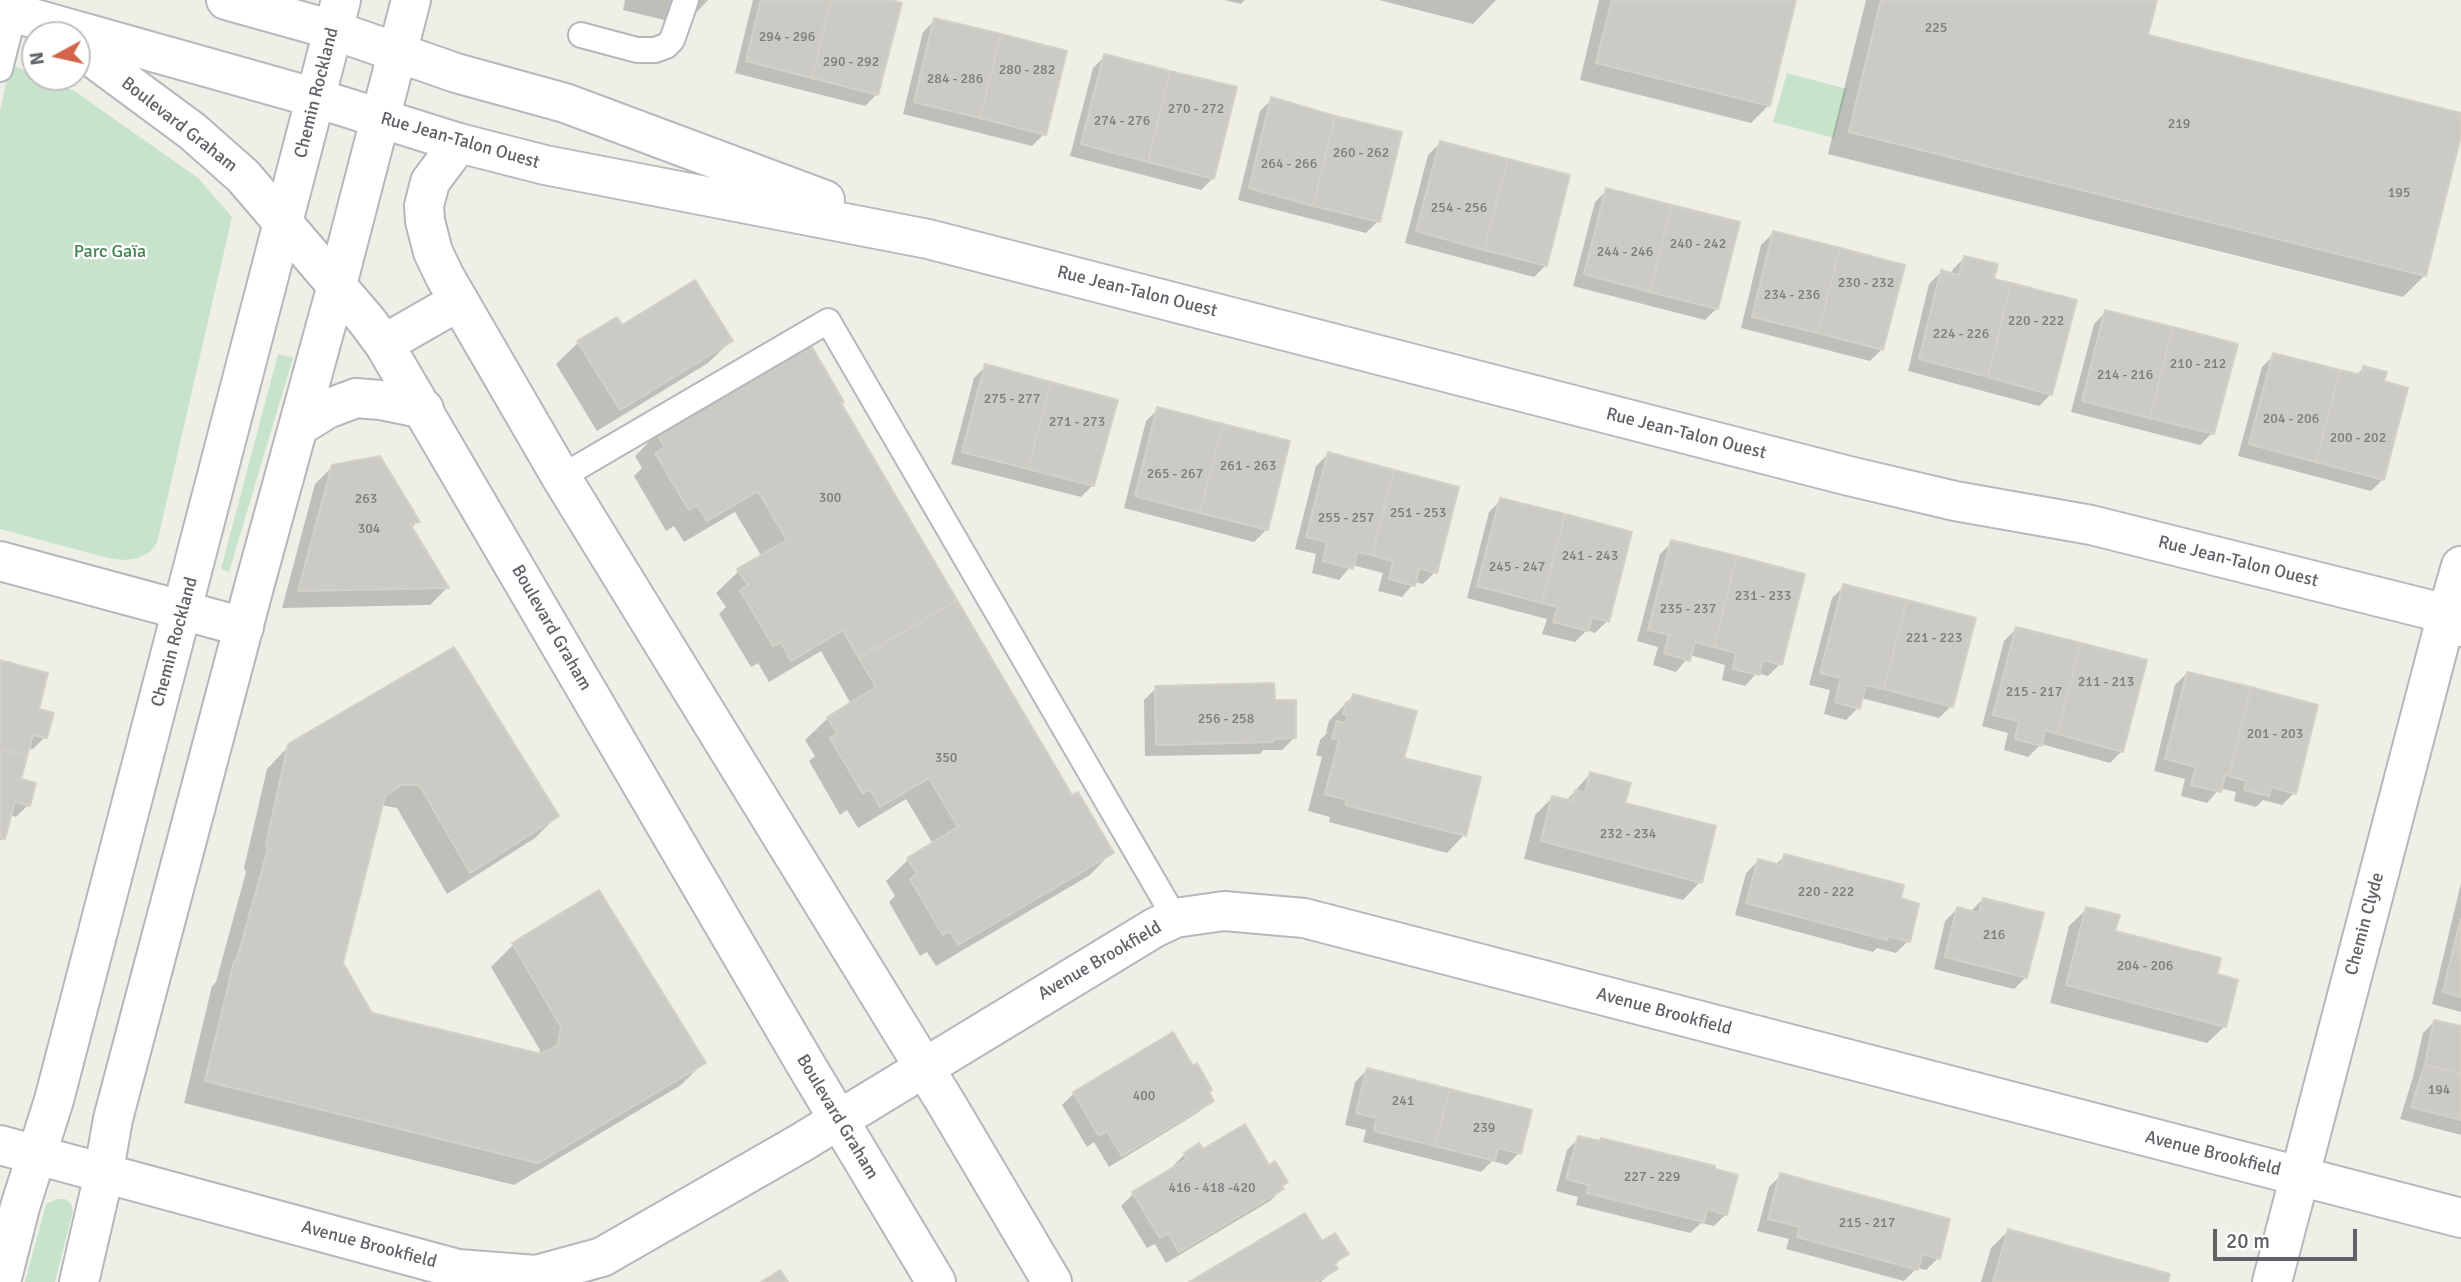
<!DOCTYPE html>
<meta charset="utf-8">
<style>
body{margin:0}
#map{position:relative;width:2461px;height:1282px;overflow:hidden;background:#efefe8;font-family:Signika,sans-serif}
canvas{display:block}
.north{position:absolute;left:21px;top:21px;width:70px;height:70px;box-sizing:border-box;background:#fff;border:2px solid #bfc0c2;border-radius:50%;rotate:262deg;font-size:19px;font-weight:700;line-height:28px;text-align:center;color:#5f6266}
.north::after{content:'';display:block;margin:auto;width:24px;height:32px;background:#d3654a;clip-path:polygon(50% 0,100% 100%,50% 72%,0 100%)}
.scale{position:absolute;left:2213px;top:1229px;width:144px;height:32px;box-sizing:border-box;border:4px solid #5f6266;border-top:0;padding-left:9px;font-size:21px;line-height:24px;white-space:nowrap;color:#5f6266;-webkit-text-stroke:5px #fff;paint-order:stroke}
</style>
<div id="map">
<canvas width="2461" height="1282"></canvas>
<div class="north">N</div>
<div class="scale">20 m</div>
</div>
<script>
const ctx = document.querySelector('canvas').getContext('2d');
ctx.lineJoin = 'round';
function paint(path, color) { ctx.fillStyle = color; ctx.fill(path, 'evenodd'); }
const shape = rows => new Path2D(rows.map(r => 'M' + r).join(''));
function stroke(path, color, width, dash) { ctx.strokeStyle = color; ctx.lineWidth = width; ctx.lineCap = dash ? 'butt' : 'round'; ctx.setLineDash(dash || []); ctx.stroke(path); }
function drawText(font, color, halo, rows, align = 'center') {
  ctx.font = font + ' Signika,sans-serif'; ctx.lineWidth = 5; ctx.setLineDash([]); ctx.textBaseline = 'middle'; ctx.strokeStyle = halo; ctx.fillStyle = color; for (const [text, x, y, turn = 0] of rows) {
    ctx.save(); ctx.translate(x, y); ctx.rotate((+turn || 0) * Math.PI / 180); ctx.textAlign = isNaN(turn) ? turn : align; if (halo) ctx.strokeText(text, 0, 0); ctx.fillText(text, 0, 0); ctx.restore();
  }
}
const green = shape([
 [10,64,35,75,35,77,41,77,76,92,198,178,232,217,157,543,150,552,138,558,124,560,108,558,0,529,0,111],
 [1787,73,1847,89,1834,138,1773,122],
 [278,354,293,358,229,572,221,569],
 [58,1199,65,1199,71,1204,73,1211,55,1282,25,1282,46,1204]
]);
const shadow = shape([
 [625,0,708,0,685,25,623,10],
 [753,0,884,0,877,94,865,106,735,73],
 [1224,0,1245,0,1241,4],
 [1379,0,1496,0,1473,24],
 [1599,0,1795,0,1769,105,1751,123,1580,80],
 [1866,0,2155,0,2146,36,2461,115,2461,129,2425,275,2403,297,1828,154],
 [935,20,1044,134,1032,146,903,114,923,32],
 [1105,56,1213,178,1201,190,1070,156,1093,68],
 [1272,99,1378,221,1366,233,1238,200,1260,111],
 [1440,143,1546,265,1534,277,1405,243,1428,155],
 [1607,190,1717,308,1705,320,1573,286,1595,202],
 [1773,233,1882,349,1870,361,1741,328,1761,245],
 [1965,257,1992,280,2051,394,2039,406,1908,371,1929,284,1941,272,1951,275,1953,269],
 [2106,312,2212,433,2200,445,2071,412,2094,324],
 [621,328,731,341,708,363,597,431,556,364,579,342],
 [2274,355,2356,375,2364,368,2383,479,2371,491,2238,456,2262,367],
 [986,366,1093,485,1081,497,951,464,974,378],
 [840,404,1072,797,1112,852,1090,875,936,966,927,952,920,956,889,902,895,896,886,881,909,859,933,844,906,799,858,828,847,810,840,815,809,761,815,756,805,740,828,718,851,704,821,651,769,682,758,663,751,667,719,614,726,607,716,593,739,571,762,557,735,512,684,542,674,526,666,531,634,476,642,468,635,456,657,434],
 [1158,409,1266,530,1254,542,1124,508,1146,421],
 [1328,454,1435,572,1423,584,1415,582,1402,597,1378,591,1383,573,1352,565,1339,580,1312,573,1316,554,1295,549,1316,466],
 [333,466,417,522,411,528,447,588,430,605,282,608,315,484],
 [1501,500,1607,621,1595,633,1587,630,1575,642,1542,634,1547,619,1467,598,1489,512],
 [1672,542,1780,664,1768,676,1757,673,1745,686,1722,680,1725,665,1690,655,1676,672,1653,665,1658,647,1637,641,1660,554],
 [1844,586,1951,706,1939,718,1861,698,1858,708,1846,720,1824,714,1830,690,1809,685,1832,598],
 [2016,629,2122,751,2110,763,2041,744,2028,757,2004,750,2008,733,1982,726,2004,641],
 [0,662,37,710,45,737,33,749,27,748,19,780,28,805,16,817,10,815,3,838,0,841],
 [2187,673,2294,793,2282,805,2263,800,2256,807,2234,801,2236,792,2220,788,2207,803,2181,796,2185,779,2154,771,2175,685],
 [1156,688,1273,701,1294,738,1282,750,1263,750,1260,754,1145,756,1144,700],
 [1353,696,1464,835,1447,853,1329,822,1330,817,1308,811,1322,757,1316,755,1320,740,1328,732,1326,732,1329,721],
 [289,746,557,816,535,838,447,894,397,808,381,805,341,963,371,1015,539,1055,540,1050,491,967,513,945,599,892,703,1063,681,1085,514,1185,184,1103,212,986,216,982,246,872,244,868,267,769],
 [1590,774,1623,804,1700,882,1683,900,1524,859,1535,815,1552,798,1566,801],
 [1785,856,1917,905,1908,941,1896,953,1877,948,1873,952,1735,915,1746,873,1758,861,1775,865],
 [2461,883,2461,1012,2432,1004],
 [1983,899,2026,977,2014,989,1934,969,1945,921,1957,909,1971,911],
 [2087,909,2113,932,2214,976,2225,1026,2207,1043,2050,1003,2069,926],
 [2435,1021,2461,1028,2461,1135,2400,1119,2413,1077,2423,1033],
 [1367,1070,1519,1153,1507,1165,1492,1161,1481,1172,1363,1142,1366,1130,1345,1125,1355,1082],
 [1207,1092,1211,1100,1199,1112,1109,1167,1094,1142,1087,1147,1062,1105,1074,1093],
 [1579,1138,1726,1214,1714,1226,1701,1223,1690,1233,1576,1205,1578,1197,1556,1191,1567,1150],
 [1202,1152,1282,1189,1270,1201,1166,1263,1155,1244,1147,1248,1121,1206,1133,1194,1174,1169,1173,1166,1185,1154],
 [1781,1175,1938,1258,1926,1270,1917,1268,1904,1281,1786,1249,1789,1239,1757,1231,1769,1187],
 [2008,1231,2166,1282,1981,1282,1991,1248],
 [1321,1243,1346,1254,1334,1266,1336,1268,1321,1282,1193,1282]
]);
const building = shape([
 [761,0,831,0,812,78,746,61,761,0],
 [831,0,891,0,902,3,878,95,812,78,831,0],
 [1612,0,1796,0,1770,106,1596,63,1612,0],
 [1881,0,2157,0,2148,35,2461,113,2461,136,2426,276,1849,132,1881,0],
 [934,18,1001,34,980,118,914,102,934,18],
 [1001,34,1067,51,1046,135,980,118,1001,34],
 [1104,54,1170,71,1148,162,1081,144,1104,54],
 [1170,71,1237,87,1214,179,1148,162,1170,71],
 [1271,97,1335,116,1313,206,1249,188,1271,97],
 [1335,116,1402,132,1380,222,1313,206,1335,116],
 [1440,141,1508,159,1484,250,1416,231,1440,141],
 [1508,159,1570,175,1547,266,1484,250,1508,159],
 [1606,188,1672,205,1650,292,1584,274,1606,188],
 [1672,205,1740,222,1718,309,1650,292,1672,205],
 [1773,231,1840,248,1818,333,1752,317,1773,231],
 [1840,248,1905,265,1883,350,1818,333,1840,248],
 [1964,256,1998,264,1994,279,2011,283,1988,377,1919,359,1941,270,1959,275,1964,256],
 [695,280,733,341,620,410,577,341,617,317,622,325,695,280],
 [2011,283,2077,300,2052,395,1988,377,2011,283],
 [2105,310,2173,327,2150,418,2082,401,2105,310],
 [2173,327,2238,344,2214,434,2150,418,2173,327],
 [809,342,844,402,841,403,957,600,859,658,843,630,791,661,781,642,773,646,740,590,748,585,737,569,787,540,758,491,707,521,697,505,689,510,655,453,665,447,656,433,809,342],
 [2273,353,2340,370,2316,462,2249,444,2273,353],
 [985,364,1051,382,1028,469,962,452,985,364],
 [2363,366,2387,372,2384,381,2408,388,2384,480,2316,462,2340,370,2362,375,2363,366],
 [1051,382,1118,400,1094,486,1028,469,1051,382],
 [1157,407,1223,424,1200,513,1135,496,1157,407],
 [1223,424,1290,441,1268,530,1200,513,1223,424],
 [1328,452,1394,470,1372,555,1357,552,1353,569,1323,561,1327,542,1306,537,1328,452],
 [380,456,420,522,410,524,449,588,298,591,332,465,380,456],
 [1394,470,1459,487,1437,573,1419,568,1415,586,1389,579,1393,561,1372,555,1394,470],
 [1500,498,1565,514,1542,603,1477,586,1500,498],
 [1565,514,1632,532,1609,622,1592,617,1588,631,1553,622,1558,607,1542,603,1565,514],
 [1671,540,1737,556,1714,647,1695,642,1690,661,1664,653,1669,635,1648,630,1671,540],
 [1737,556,1805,574,1782,665,1763,660,1759,675,1733,669,1736,653,1714,647,1737,556],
 [1843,584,1907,600,1884,689,1866,685,1860,709,1835,702,1841,678,1820,673,1843,584],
 [957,600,1072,795,1078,792,1114,853,958,945,950,931,943,935,910,879,917,874,907,858,958,827,929,778,880,807,870,789,863,794,830,738,837,734,827,717,876,687,859,658,957,600],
 [1907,600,1976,618,1953,707,1884,689,1907,600],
 [2016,627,2081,643,2057,734,2045,730,2042,746,2015,739,2019,721,1993,715,2016,627],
 [2081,643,2147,660,2123,752,2057,734,2081,643],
 [454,647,559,816,470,873,420,786,403,784,385,796,343,963,372,1013,541,1054,558,1045,561,1027,512,943,599,890,706,1063,538,1163,205,1081,234,962,237,959,268,849,266,845,288,744,454,647],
 [0,660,48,673,39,709,54,713,47,738,33,735,27,756,0,749,0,660],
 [2187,672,2251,687,2229,776,2225,775,2221,792,2191,785,2196,767,2165,759,2187,672],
 [1274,683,1275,700,1296,700,1296,738,1274,739,1273,742,1156,745,1155,686,1274,683],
 [2251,687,2318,705,2296,794,2271,787,2269,796,2244,790,2247,781,2229,776,2251,687],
 [1353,694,1417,711,1404,758,1481,777,1466,836,1345,805,1347,800,1325,794,1339,740,1332,738,1337,721,1345,723,1348,715,1343,714,1346,702,1350,703,1353,694],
 [0,749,27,756,21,779,36,783,30,806,15,802,5,839,0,838,0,749],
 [1590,772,1631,783,1625,803,1716,826,1702,883,1541,841,1552,796,1572,801,1575,790,1585,793,1590,772],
 [1784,854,1904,885,1901,898,1919,904,1910,942,1888,936,1887,940,1746,903,1758,859,1781,865,1784,854],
 [1983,898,2044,913,2027,978,1945,957,1957,907,1979,913,1983,898],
 [2086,907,2120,915,2115,931,2221,958,2217,974,2238,980,2226,1027,2066,985,2086,907],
 [2461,919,2461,952,2453,950,2461,919],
 [2453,950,2461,952,2461,997,2443,992,2453,950],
 [2434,1020,2461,1026,2461,1074,2425,1064,2434,1020],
 [1173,1032,1193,1066,1197,1063,1212,1090,1209,1092,1214,1101,1122,1156,1107,1131,1099,1136,1073,1092,1173,1032],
 [2425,1064,2461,1074,2461,1120,2411,1107,2425,1064],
 [1367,1068,1450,1089,1435,1146,1374,1131,1377,1118,1356,1113,1367,1068],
 [1450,1089,1532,1110,1521,1154,1498,1148,1495,1161,1435,1146,1450,1089],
 [1245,1124,1269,1165,1275,1161,1288,1182,1282,1186,1284,1189,1179,1252,1168,1233,1160,1238,1132,1192,1187,1159,1184,1153,1199,1143,1203,1149,1245,1124],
 [1578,1136,1600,1141,1601,1138,1715,1166,1715,1169,1738,1175,1727,1215,1707,1209,1704,1222,1587,1193,1589,1185,1566,1179,1578,1136],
 [1780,1173,1950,1219,1940,1259,1922,1254,1918,1270,1797,1237,1800,1227,1768,1219,1780,1173],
 [1305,1213,1322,1241,1335,1233,1349,1254,1334,1263,1338,1269,1316,1282,1189,1282,1305,1213],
 [2008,1229,2170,1274,2168,1282,1993,1282,2008,1229],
 [780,1270,788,1282,761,1282,780,1270]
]);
const service = shape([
 [581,35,637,50,655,50,666,46,672,40,686,0],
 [0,69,14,13],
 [561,477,828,321,1175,918]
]);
const minor = shape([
 [0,561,244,627],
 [2447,614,2461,566],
 [0,1145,458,1269,536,1275,602,1257,799,1144,1154,928,1175,918,1224,911,1304,918,2461,1218]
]);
const tertiary = shape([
 [77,46,192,131,243,176,367,321,384,344,806,1065,936,1282],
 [459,143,430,182,424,206,425,221,433,252,445,277,561,477,946,1103,1052,1282],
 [384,344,459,301],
 [298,427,327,409,356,398,380,400,424,409],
 [1,1282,20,1207,54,1100,341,0],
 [79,1282,101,1187,113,1119,254,587,337,285,411,0],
 [2272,1282,2447,614]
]);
const secondary = shape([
 [226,0,333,30,456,73,565,103,825,200],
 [0,9,316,98,459,143,545,165,928,239,1849,476,1955,501,2091,525,2447,614,2461,627]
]);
const numberNames = [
 ["225",1936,28],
 ["294 - 296",787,37],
 ["290 - 292",851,62],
 ["280 - 282",1027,70],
 ["284 - 286",955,79],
 ["270 - 272",1196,109],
 ["274 - 276",1122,121],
 ["219",2179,124],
 ["260 - 262",1361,153],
 ["264 - 266",1289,164],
 ["195",2399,193],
 ["254 - 256",1459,208],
 ["240 - 242",1698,244],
 ["244 - 246",1625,252],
 ["230 - 232",1866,283],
 ["234 - 236",1792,295],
 ["220 - 222",2036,321],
 ["224 - 226",1961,334],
 ["210 - 212",2198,364],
 ["214 - 216",2125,375],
 ["275 - 277",1012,399],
 ["204 - 206",2291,419],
 ["271 - 273",1077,422],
 ["200 - 202",2358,438],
 ["261 - 263",1248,466],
 ["265 - 267",1175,474],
 ["300",830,498],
 ["263",366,499],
 ["251 - 253",1418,513],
 ["255 - 257",1346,518],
 ["304",369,529],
 ["241 - 243",1590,556],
 ["245 - 247",1517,567],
 ["231 - 233",1763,596],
 ["235 - 237",1688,609],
 ["221 - 223",1934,638],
 ["211 - 213",2106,682],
 ["215 - 217",2034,692],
 ["256 - 258",1226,719],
 ["201 - 203",2275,734],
 ["350",946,758],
 ["232 - 234",1628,834],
 ["220 - 222",1826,892],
 ["216",1994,935],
 ["204 - 206",2145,966],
 ["194",2439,1090],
 ["400",1144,1096],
 ["241",1403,1101],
 ["239",1484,1128],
 ["227 - 229",1652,1177],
 ["416 - 418 -420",1212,1188],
 ["215 - 217",1867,1223]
];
const streetNames = [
 ["Chemin Rockland",317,93,-76],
 ["Boulevard Graham",179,125,38],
 ["Rue Jean-Talon Ouest",460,141,16],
 ["Rue Jean-Talon Ouest",1137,292,14],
 ["Rue Jean-Talon Ouest",1686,434,14],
 ["Rue Jean-Talon Ouest",2238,562,14],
 ["Boulevard Graham",551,628,60],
 ["Chemin Rockland",175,642,-75],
 ["Chemin Clyde",2365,924,-75],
 ["Avenue Brookfield",1100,961,-30],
 ["Avenue Brookfield",1664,1012,15],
 ["Boulevard Graham",837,1117,59],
 ["Avenue Brookfield",2213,1154,14],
 ["Avenue Brookfield",369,1245,15]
];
const parkNames = [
 ["Parc Gaïa",110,252]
];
paint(green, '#c8e3cb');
paint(shadow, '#0003');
paint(building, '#cbcac4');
stroke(building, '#d3d1c7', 2);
stroke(service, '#b5b7bb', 28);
stroke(minor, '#b5b7bb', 42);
stroke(tertiary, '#b5b7bb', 42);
stroke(secondary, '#b6b9bd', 42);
stroke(service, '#fff', 24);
stroke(minor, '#fff', 38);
stroke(tertiary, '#fff', 38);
stroke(secondary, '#fff', 38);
drawText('14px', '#7a7c7e', null, numberNames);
drawText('18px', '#5f6266', '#fff', streetNames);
drawText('18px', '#42824c', '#fff', parkNames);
</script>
